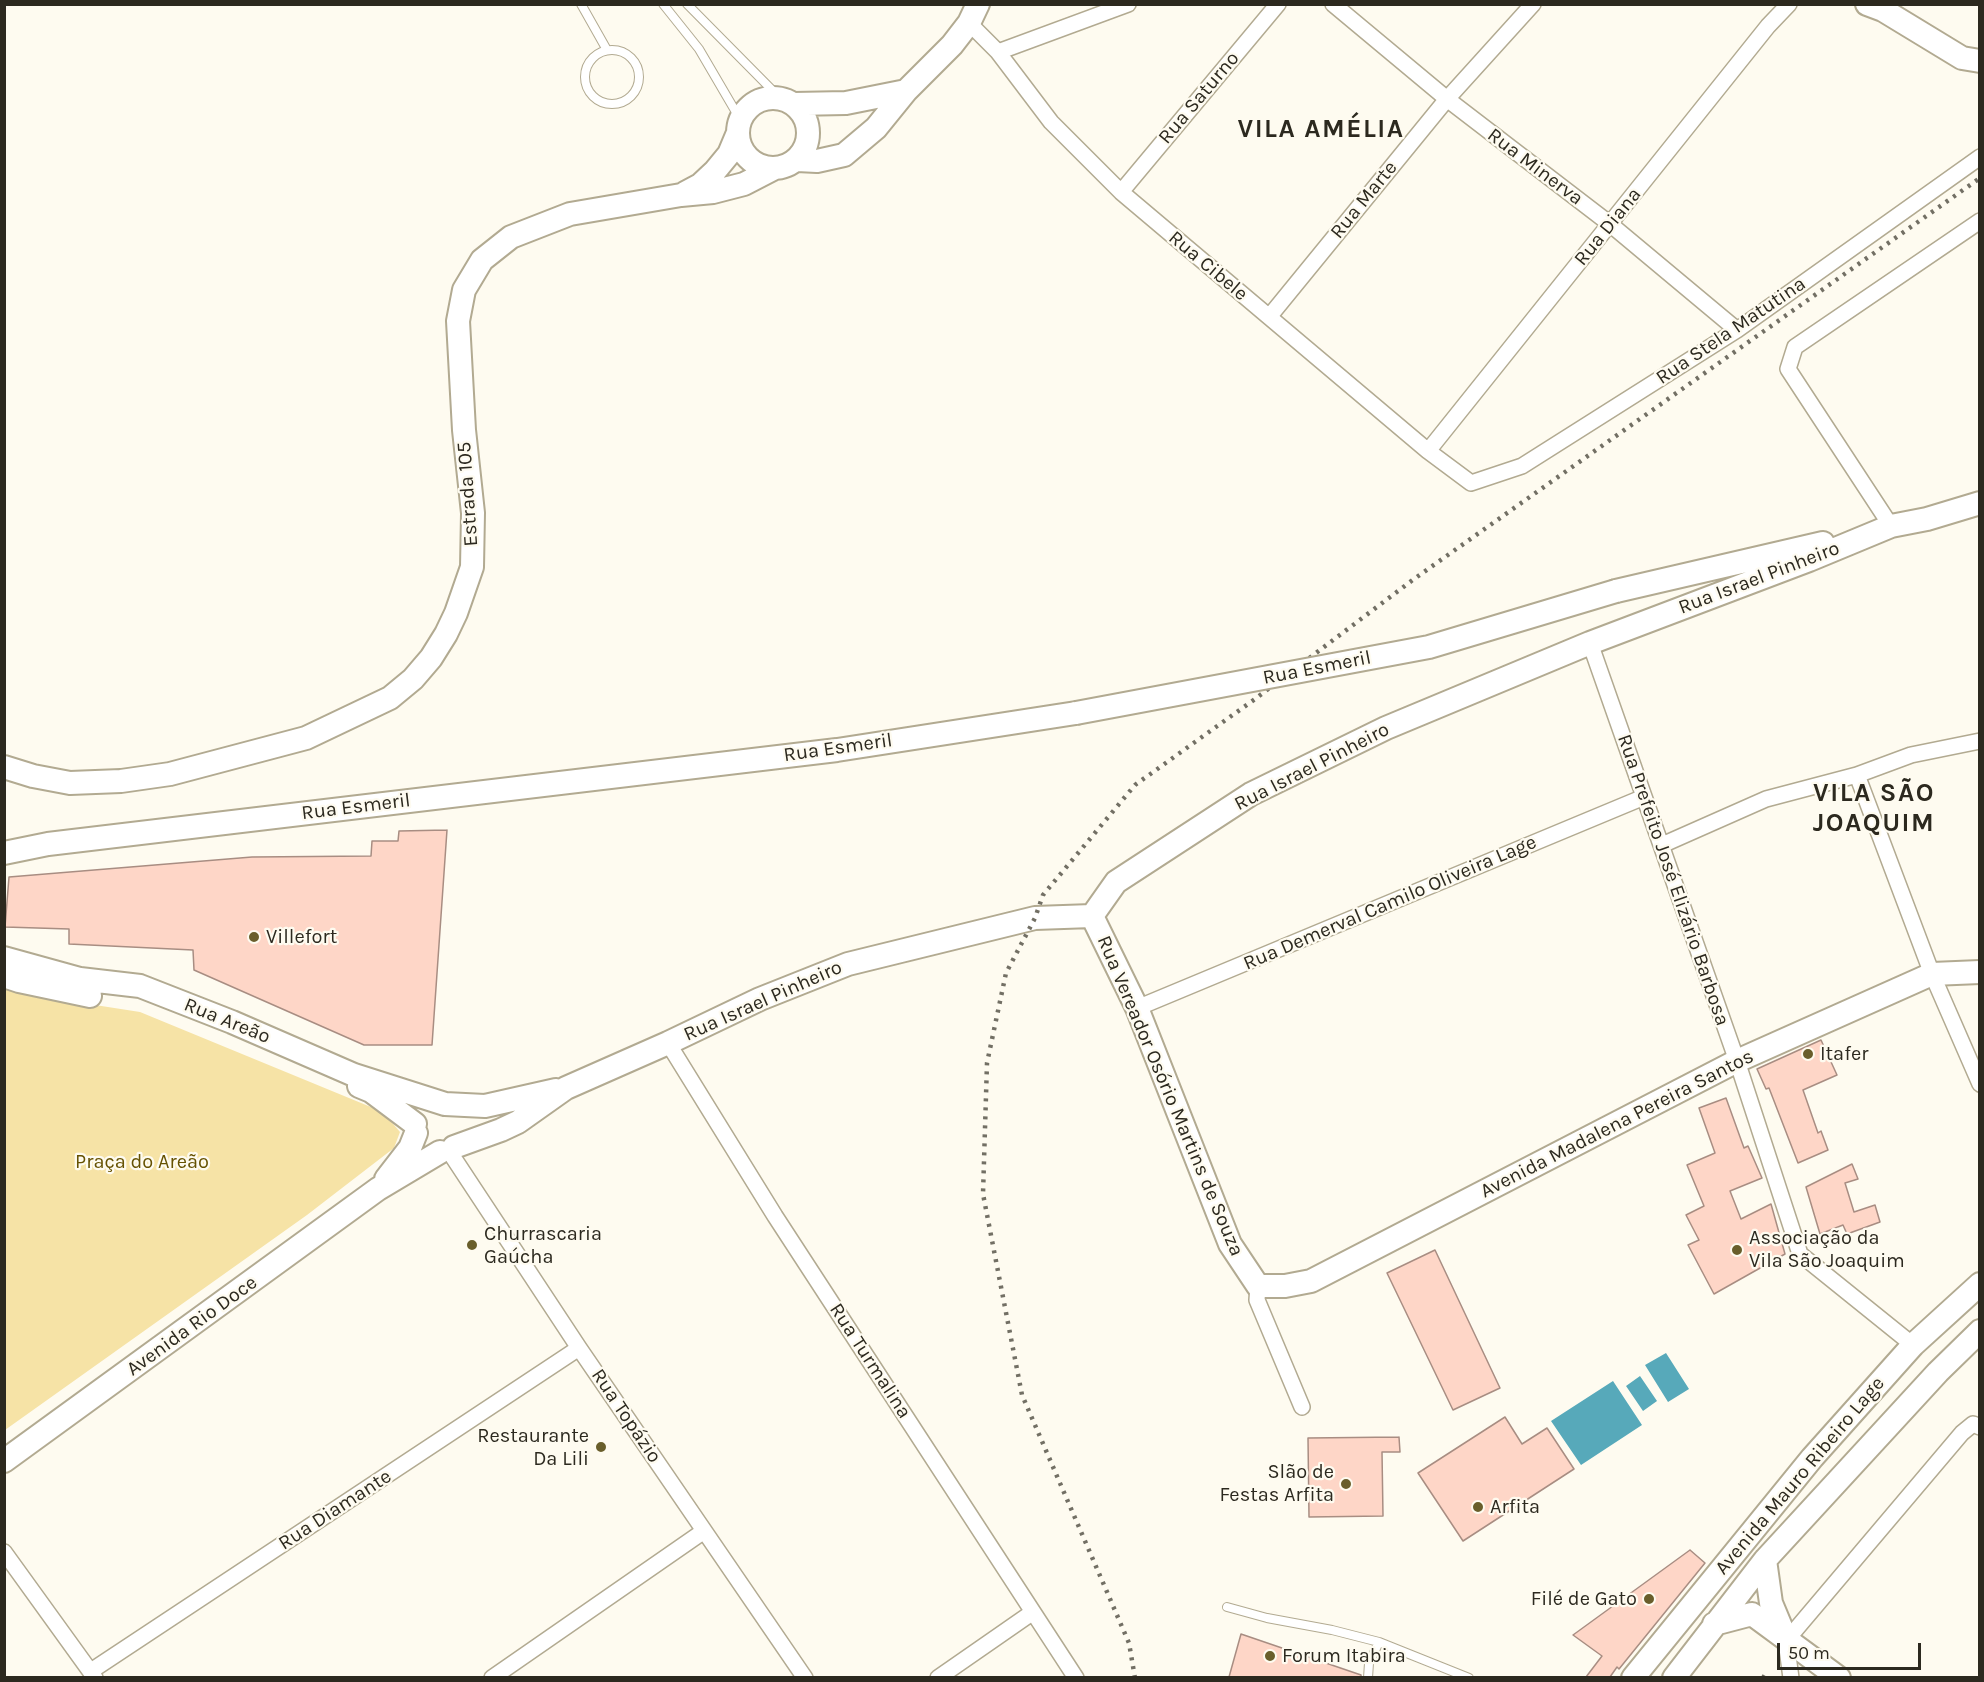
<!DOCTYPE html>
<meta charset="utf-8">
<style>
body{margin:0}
#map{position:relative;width:1984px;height:1682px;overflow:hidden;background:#fefbf0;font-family:Karla,sans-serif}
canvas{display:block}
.frame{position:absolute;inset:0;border:6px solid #2c291f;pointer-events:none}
.scale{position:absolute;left:1777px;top:1643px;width:144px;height:27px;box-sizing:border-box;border:3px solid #2c291f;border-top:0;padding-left:8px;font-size:18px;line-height:21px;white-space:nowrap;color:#2c291f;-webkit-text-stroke:4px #fefbf0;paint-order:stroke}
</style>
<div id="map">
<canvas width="1984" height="1682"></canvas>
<div class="frame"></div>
<div class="scale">50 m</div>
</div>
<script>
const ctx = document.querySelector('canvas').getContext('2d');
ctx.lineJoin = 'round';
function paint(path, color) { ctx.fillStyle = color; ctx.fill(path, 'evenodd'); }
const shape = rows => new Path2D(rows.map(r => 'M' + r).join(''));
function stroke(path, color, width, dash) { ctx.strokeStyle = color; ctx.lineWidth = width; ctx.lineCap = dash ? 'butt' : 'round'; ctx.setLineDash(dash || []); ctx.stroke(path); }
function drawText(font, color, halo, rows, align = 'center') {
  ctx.font = font + ' Karla,sans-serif'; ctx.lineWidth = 4.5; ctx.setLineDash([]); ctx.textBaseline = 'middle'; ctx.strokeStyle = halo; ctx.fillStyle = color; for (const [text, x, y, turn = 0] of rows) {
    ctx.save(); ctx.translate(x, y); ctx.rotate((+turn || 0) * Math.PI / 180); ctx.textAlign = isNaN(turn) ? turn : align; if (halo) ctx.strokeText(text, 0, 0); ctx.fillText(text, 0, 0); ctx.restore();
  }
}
const green = shape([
 [4,988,18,993,140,1012,383,1112,400,1132,394,1148,307,1215,5,1430]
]);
const water = shape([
 [1666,1353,1689,1389,1668,1402,1645,1365],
 [1640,1376,1657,1401,1643,1411,1626,1386],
 [1613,1381,1642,1425,1581,1465,1551,1421]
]);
const building = shape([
 [447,830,432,1045,364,1045,194,970,193,950,69,944,69,929,5,927,9,877,252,857,371,856,372,841,398,841,399,831,447,830],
 [1821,1040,1837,1075,1803,1090,1818,1133,1821,1131,1828,1150,1798,1163,1769,1088,1766,1089,1757,1069,1821,1040],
 [1726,1098,1744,1148,1748,1146,1762,1178,1730,1191,1741,1219,1771,1204,1785,1254,1714,1294,1688,1245,1699,1240,1686,1215,1704,1206,1687,1165,1715,1153,1699,1108,1726,1098],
 [1852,1164,1858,1179,1845,1183,1854,1212,1875,1205,1880,1222,1847,1234,1843,1225,1820,1234,1806,1187,1852,1164],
 [1435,1250,1500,1388,1453,1410,1387,1273,1435,1250],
 [1505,1417,1522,1444,1547,1428,1574,1469,1463,1541,1418,1473,1505,1417],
 [1399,1437,1400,1452,1382,1452,1383,1516,1309,1517,1308,1438,1399,1437],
 [1690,1550,1705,1563,1619,1669,1617,1667,1610,1677,1586,1677,1602,1656,1573,1635,1690,1550],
 [1241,1634,1361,1675,1361,1677,1229,1677,1241,1634]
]);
const lane = shape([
 [581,4,607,50],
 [663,4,699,49,740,119],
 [687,4,780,98],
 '585 77a27 27 0 1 1 54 0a27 27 0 1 1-54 0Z',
 [1227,1607,1267,1618,1332,1630,1379,1642,1469,1678],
 [1368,1678,1369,1663,1379,1642]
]);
const street = shape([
 [1333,4,1447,99,1610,224,1737,330],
 [969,23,998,52,1051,122,1121,192,1428,451,1471,483,1522,466,1737,330,1980,157],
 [998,52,1128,4],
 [1121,192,1278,4],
 [1269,317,1447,99,1533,4],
 [1428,451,1768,26,1789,4],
 [1891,526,1788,369,1795,347,1980,221],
 [1590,643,1737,1061,1800,1254,1913,1345],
 [1857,775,1932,974,1980,1084],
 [1662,845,1766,799,1857,775,1911,755,1980,741],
 [1137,1008,1644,797],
 [668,1043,775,1216,1076,1678],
 [449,1151,579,1348,805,1678],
 [1258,1286,1257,1300,1302,1407],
 [4,1552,95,1678],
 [91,1671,579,1348],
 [492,1678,704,1531],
 [938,1678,1033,1612],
 [1791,1678,1786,1641,1962,1433,1973,1424,1980,1427]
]);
const secondary = shape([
 [1867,4,1883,10,1962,58,1980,61],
 '738 133a35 35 0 1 1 70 0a35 35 0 1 1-70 0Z',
 [794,104,846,103,906,91],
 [797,160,817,161,844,155,876,128,906,91,952,45,969,23,978,4],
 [685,193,700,185,715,171,729,154,737,135],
 [1616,591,1823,543],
 [4,767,33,776,70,783,121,781,170,774,306,738,390,698,413,679,431,658,446,634,456,613,472,567,473,513,464,430,458,321,464,290,482,260,511,237,570,214,681,195,713,192,744,184,773,169],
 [4,853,48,844,837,750,1076,713],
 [1092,916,1137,1008,1230,1244,1258,1286,1285,1286,1311,1281,1737,1061,1932,974,1980,972],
 [1092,916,1116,882,1251,794,1386,728,1590,643,1809,560,1891,526,1927,519,1980,503],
 [4,958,80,979,140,986,232,1022,354,1075,445,1104,485,1106,556,1090],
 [4,976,19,981,90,996],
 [359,1086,371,1091,415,1124],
 [454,1147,501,1130,518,1122,566,1088,668,1043,760,999,848,964,1035,918,1092,916],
 [386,1179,410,1148,416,1133],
 [4,1461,378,1189,440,1152],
 [1765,1560,1771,1603,1786,1639],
 [1714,1624,1752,1614,1839,1678],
 [1633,1678,1812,1458,1913,1345,1980,1284],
 [1674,1678,1765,1560,1938,1372,1980,1331]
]);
const rail = shape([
 [1135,1678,1129,1643,1022,1395,983,1194,987,1063,1006,973,1035,918,1043,895,1135,785,1255,699,1414,579,1980,178],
 [1763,1678,1766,1673]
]);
const secondaryBridge = shape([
 [1076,713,1429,647,1616,591]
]);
const markers = [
 [254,937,6,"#695e2b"],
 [1808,1054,6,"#695e2b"],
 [472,1245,6,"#695e2b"],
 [1737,1250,6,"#695e2b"],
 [601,1447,6,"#695e2b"],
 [1346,1484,6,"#695e2b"],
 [1478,1507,6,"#695e2b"],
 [1649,1599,6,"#695e2b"],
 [1270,1656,6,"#695e2b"]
];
const streetNames = [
 ["Rua Saturno",1199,98,-50],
 ["Rua Minerva",1535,167,37],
 ["Rua Marte",1364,200,-51],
 ["Rua Diana",1608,227,-51],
 ["Rua Cibele",1208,266,40],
 ["Rua Stela Matutina",1731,331,-34],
 ["Estrada 105",468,494,-94],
 ["Rua Israel Pinheiro",1759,578,-21],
 ["Rua Esmeril",1317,668,-11],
 ["Rua Esmeril",838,748,-8],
 ["Rua Israel Pinheiro",1312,767,-27],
 ["Rua Esmeril",356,807,-7],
 ["Rua Prefeito José Elizário Barbosa",1673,880,71],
 ["Rua Demerval Camilo Oliveira Lage",1390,903,-23],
 ["Rua Israel Pinheiro",763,1001,-24],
 ["Rua Areão",227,1021,22],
 ["Rua Vereador Osório Martins de Souza",1170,1096,67],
 ["Avenida Madalena Pereira Santos",1617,1124,-27],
 ["Avenida Rio Doce",192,1326,-36],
 ["Rua Turmalina",870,1361,57],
 ["Rua Topázio",626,1416,56],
 ["Avenida Mauro Ribeiro Lage",1800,1476,-50],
 ["Rua Diamante",335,1510,-33]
];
const poiNames = [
 ["Villefort",266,937],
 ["Itafer",1820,1054],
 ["Churrascaria",484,1234],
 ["Gaúcha",484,1257],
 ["Associação da",1749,1238],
 ["Vila São Joaquim",1749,1261],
 ["Restaurante",589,1436,"right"],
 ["Da Lili",589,1459,"right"],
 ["Slão de",1334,1472,"right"],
 ["Festas Arfita",1334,1495,"right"],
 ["Arfita",1490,1507],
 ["Filé de Gato",1637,1599,"right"],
 ["Forum Itabira",1282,1656]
];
const parkNames = [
 ["Praça do Areão",142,1162]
];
const districtNames = [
 ["VILA AMÉLIA",1321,130],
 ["VILA SÃO",1874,794],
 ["JOAQUIM",1874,824]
];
paint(green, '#f6e3a6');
paint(water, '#57a9ba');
paint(building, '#fed6c7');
stroke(building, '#a88d82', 1.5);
stroke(lane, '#b2aa91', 10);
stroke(street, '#b2aa91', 18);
stroke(secondary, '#b2aa91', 26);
stroke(lane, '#fff', 8);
stroke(street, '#fff', 15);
stroke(secondary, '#fff', 22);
stroke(rail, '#726f64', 4.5, [3, 6]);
stroke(secondaryBridge, '#b2aa91', 26, []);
stroke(secondaryBridge, '#fff', 22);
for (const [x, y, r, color] of markers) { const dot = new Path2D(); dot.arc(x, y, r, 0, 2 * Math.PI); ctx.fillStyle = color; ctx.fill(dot); stroke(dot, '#fefbf0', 2); }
drawText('20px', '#2c291f', '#fefbf0', streetNames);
drawText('20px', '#2c291f', '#fefbf0', poiNames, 'left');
drawText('20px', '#665202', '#fefbf0', parkNames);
ctx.letterSpacing = '1.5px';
drawText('bold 26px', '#2c291f', '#fefbf0', districtNames);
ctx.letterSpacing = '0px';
</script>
